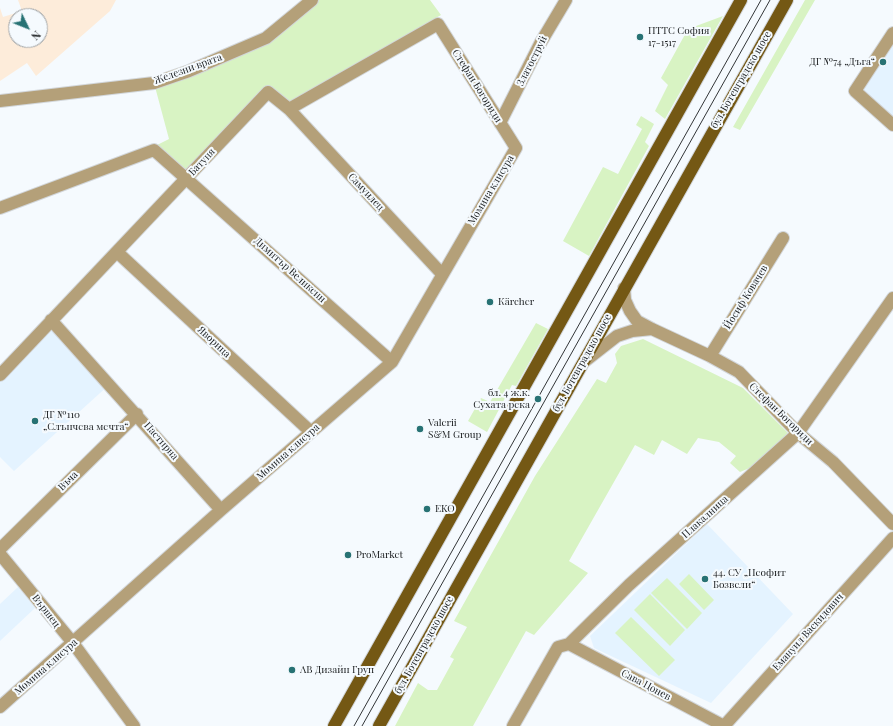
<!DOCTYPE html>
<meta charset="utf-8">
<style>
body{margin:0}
#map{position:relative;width:893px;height:726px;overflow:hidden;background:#f5fafe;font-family:"Playfair Display",serif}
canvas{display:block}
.north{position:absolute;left:8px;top:8px;width:40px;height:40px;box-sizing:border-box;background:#f5fafe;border:1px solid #9da1a4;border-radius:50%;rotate:133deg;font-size:11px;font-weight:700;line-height:16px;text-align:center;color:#191c1e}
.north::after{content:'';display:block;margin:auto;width:14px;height:18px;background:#277274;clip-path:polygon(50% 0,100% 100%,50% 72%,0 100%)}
</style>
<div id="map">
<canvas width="893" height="726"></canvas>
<div class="north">N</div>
</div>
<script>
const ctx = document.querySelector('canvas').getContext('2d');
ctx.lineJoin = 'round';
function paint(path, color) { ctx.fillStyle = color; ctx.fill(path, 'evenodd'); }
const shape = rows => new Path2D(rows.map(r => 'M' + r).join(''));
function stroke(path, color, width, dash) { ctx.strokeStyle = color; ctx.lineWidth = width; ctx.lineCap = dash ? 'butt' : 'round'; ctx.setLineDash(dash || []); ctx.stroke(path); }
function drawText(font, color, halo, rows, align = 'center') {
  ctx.font = font + ' "Playfair Display",serif'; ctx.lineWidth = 4; ctx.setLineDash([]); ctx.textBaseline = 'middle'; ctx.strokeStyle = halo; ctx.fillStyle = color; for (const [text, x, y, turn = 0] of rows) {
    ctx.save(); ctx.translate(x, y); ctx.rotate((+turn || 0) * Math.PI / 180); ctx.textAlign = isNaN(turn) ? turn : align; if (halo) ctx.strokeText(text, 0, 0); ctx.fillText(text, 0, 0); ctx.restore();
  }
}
const built = shape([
 [893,33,893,125,855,91],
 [51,320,110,384,14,471,0,457,0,375],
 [707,524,793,614,711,703,594,648,590,636],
 [18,587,35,608,0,641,0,604]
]);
const industrial = shape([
 [18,0,116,0,110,11,36,76,27,63,0,81,0,8,3,17,22,11],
 [16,16,40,16,40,40,16,40]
]);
const green = shape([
 [312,0,430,0,441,15,289,102,270,86,189,172,157,145,169,139,154,83,266,38],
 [805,0,815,0,740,130,733,127],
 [723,16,665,119,655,111,668,85,661,78,688,29],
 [641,116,654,124,645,142,649,146,589,256,563,241,603,167,618,174,642,129,636,125],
 [536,323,548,329,516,386,512,385,487,432,468,421,481,398,490,402],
 [643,339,743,388,788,433,752,467,740,472,730,463,736,456,719,442,698,438,687,454,662,440,654,455,635,445,569,561,588,573,534,635,526,631,473,726,395,726,418,683,428,690,437,690,454,659,450,657,467,627,454,621,535,476,597,379,606,383,617,363,615,354,621,346],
 [689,574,714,600,704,610,679,584],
 [667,578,702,613,687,629,651,593],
 [650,594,685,630,670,646,634,610],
 [631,617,675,660,659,676,615,633]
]);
const street = shape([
 [893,33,855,91,893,125],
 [0,101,154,83,189,71,266,38,312,0],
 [500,123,541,42,566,0],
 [0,208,154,150,392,362],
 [117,252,311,432],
 [624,288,625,300,630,311,637,321,652,329,710,356,739,372,798,433,833,462,893,524],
 [51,320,221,510],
 [710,356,783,238],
 [585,361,617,336,632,331,652,329],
 [0,375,268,92,289,109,442,274],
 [0,549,137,414],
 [0,554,73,643,134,726],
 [569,644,724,726],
 [0,707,221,510,392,362,516,148,438,24,289,109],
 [513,726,558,647,569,644,629,585,798,433,893,298],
 [724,726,893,538]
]);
const primary = shape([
 [334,726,741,0],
 [379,726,787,0]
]);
const tram = shape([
 [354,726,761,0],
 [362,726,770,0]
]);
const markers = [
 [640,37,4,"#277274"],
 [883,62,4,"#277274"],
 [490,302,4,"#277274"],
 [538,399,4,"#277274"],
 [35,421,4,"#277274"],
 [420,429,4,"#277274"],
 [427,509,4,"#277274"],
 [348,555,4,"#277274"],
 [705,579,4,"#277274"],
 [292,670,4,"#277274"]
];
const poiNames = [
 ["ПТТС София",648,31],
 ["17-1517",648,43],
 ["ДГ №74 „Дъга“",875,62,"right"],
 ["Кärcher",498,302],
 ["бл. 4 ж.к.",530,393,"right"],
 ["Сухата река",530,405,"right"],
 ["ДГ №110",43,415],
 ["„Слънчева мечта“",43,427],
 ["Valerii",428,423],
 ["S&M Group",428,435],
 ["EKO",435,509],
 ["ProMarket",356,555],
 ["44. СУ „Неофит",713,573],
 ["Бозвели“",713,585],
 ["АВ Дизайн Груп",300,670]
];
const streetNames = [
 ["Златоструй",532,61,-63],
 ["Железни врата",188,69,-20],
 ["бул. Ботевградско шосе",741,80,-60],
 ["Стефан Богориди",477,86,58],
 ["Батуня",202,162,-47],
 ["Момина клисура",491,190,-59],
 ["Самуилец",366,192,47],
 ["Димитър Великсин",290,270,42],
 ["Йосиф Ковачев",746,297,-58],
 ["Яворица",214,342,43],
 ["бул. Ботевградско шосе",582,363,-61],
 ["Стефан Богориди",781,414,44],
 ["Пастирна",161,441,49],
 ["Момина клисура",288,452,-41],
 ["Въча",68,481,-45],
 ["Плакалница",705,517,-42],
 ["Вършец",46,611,52],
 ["Емануил Васкидович",808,632,-48],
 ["бул. Ботевградско шосе",424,645,-61],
 ["Момина клисура",46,667,-41],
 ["Сава Цонев",646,685,28]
];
paint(built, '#e4f3ff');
paint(industrial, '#fdecda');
paint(green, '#d8f3c3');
stroke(street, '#d2d6da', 14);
stroke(primary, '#d2d6da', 14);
stroke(street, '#b4a079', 12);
stroke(primary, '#745814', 12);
stroke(tram, '#323537', 1);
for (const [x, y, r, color] of markers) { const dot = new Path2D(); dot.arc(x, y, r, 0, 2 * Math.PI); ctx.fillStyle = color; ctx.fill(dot); stroke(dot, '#f5fafe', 1.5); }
drawText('10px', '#191c1e', '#f5fafe', poiNames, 'left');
drawText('10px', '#191c1e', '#f5fafe', streetNames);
</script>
